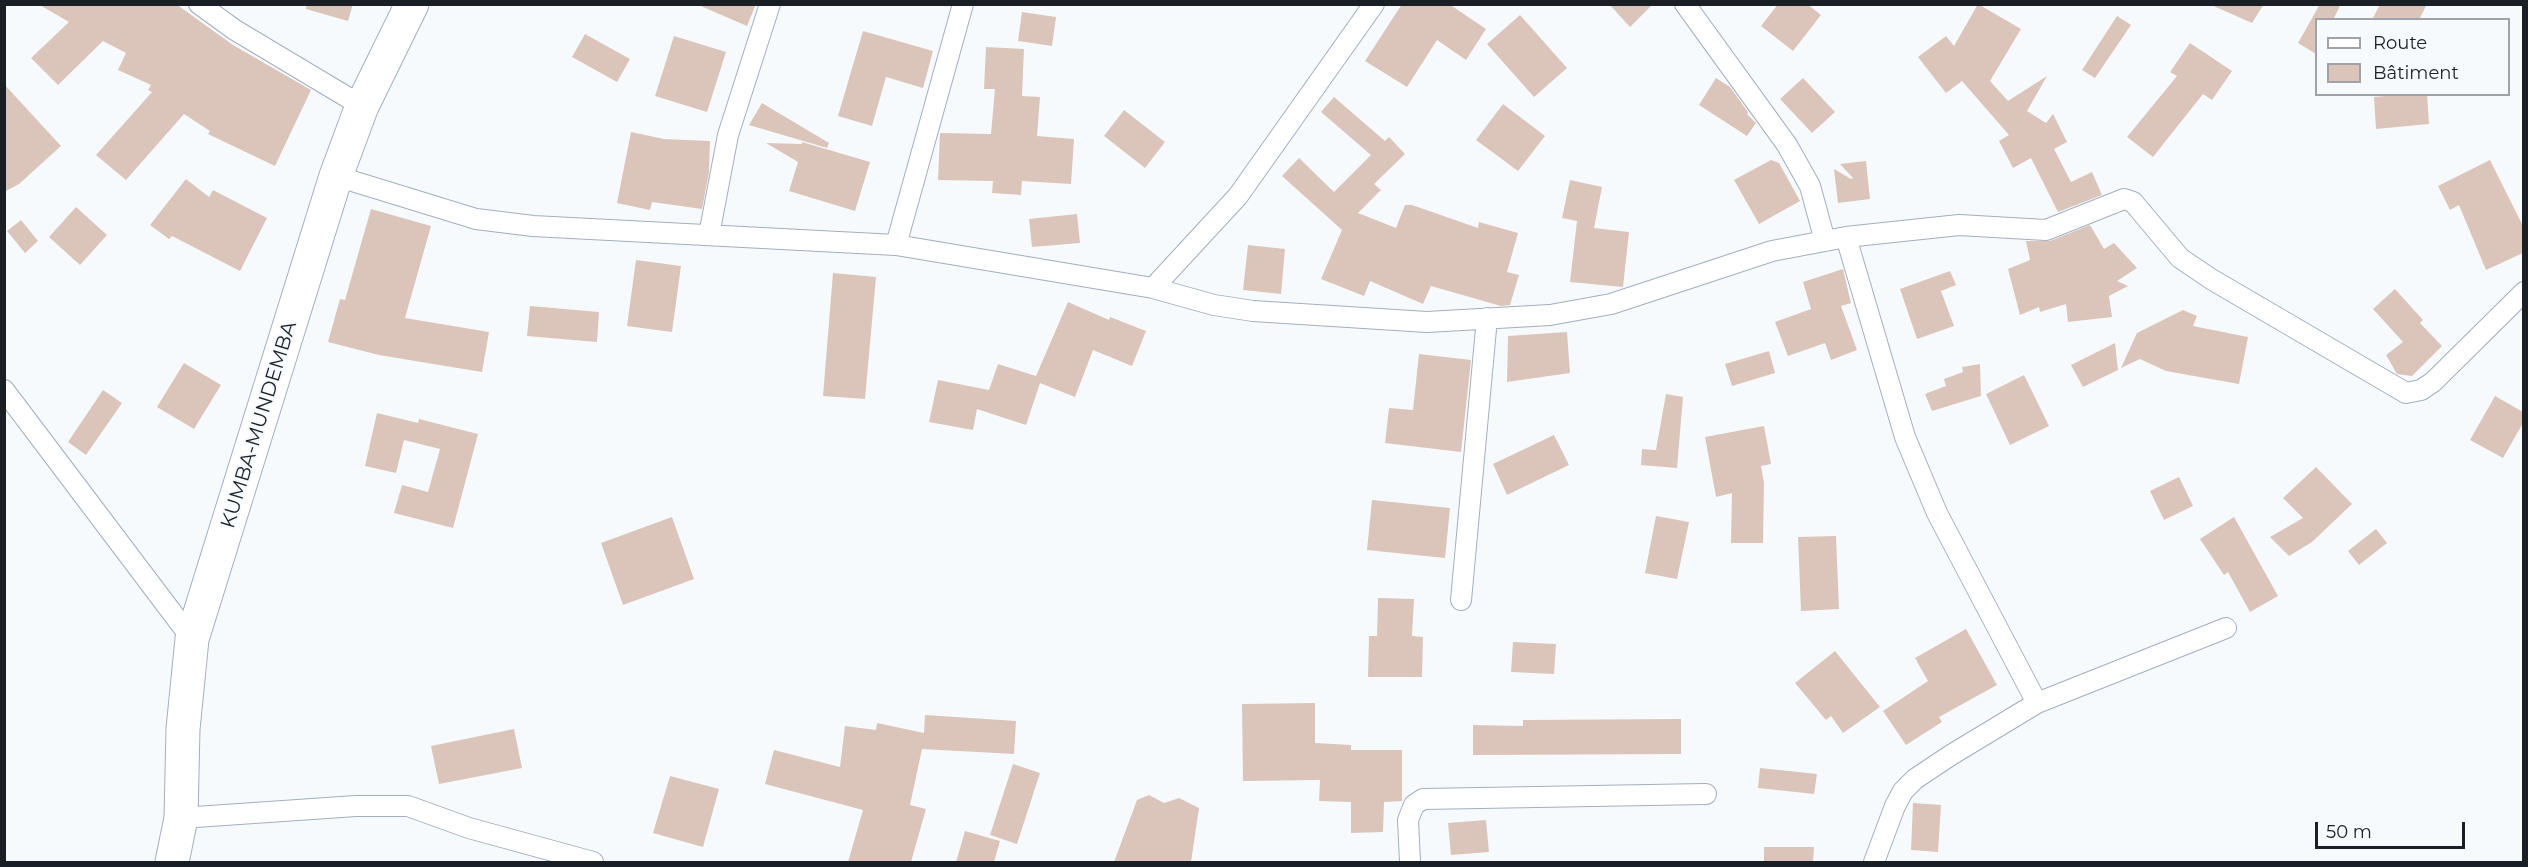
<!DOCTYPE html>
<meta charset="utf-8">
<style>
body{margin:0}
#map{position:relative;width:2528px;height:867px;overflow:hidden;background:#f7fafd;font-family:Montserrat,sans-serif}
canvas{display:block}
.frame{position:absolute;inset:0;border:6px solid #1a1f26;pointer-events:none}
.legend{position:absolute;left:2315px;top:18px;width:195px;height:78px;box-sizing:border-box;background:#f7fafd;border:2px solid #9fa2a7;margin:0;padding:8px 10px;list-style:none;font-size:18px;color:#1a1f26}
.legend li{display:flex;align-items:center;gap:12px;height:30px}
.legend b{width:30px;border:2px solid #9fa2a7}
.scale{position:absolute;left:2315px;top:822px;width:150px;height:27px;box-sizing:border-box;border:3px solid #1a1f26;border-top:0;padding-left:8px;font-size:18px;line-height:21px;white-space:nowrap;color:#1a1f26;-webkit-text-stroke:4px #f7fafd;paint-order:stroke}
</style>
<div id="map">
<canvas width="2528" height="867"></canvas>
<div class="frame"></div>
<ul class="legend">
<li><b style="height:8px;background:#fff"></b>Route</li>
<li><b style="height:16px;background:#dbc5ba"></b>Bâtiment</li>
</ul>
<div class="scale">50 m</div>
</div>
<script>
const ctx = document.querySelector('canvas').getContext('2d');
ctx.lineJoin = 'round';
function paint(path, color) { ctx.fillStyle = color; ctx.fill(path, 'evenodd'); }
const shape = rows => new Path2D(rows.map(r => 'M' + r).join(''));
function stroke(path, color, width, dash) { ctx.strokeStyle = color; ctx.lineWidth = width; ctx.lineCap = dash ? 'butt' : 'round'; ctx.setLineDash(dash || []); ctx.stroke(path); }
function drawText(font, color, halo, rows, align = 'center') {
  ctx.font = font + ' Montserrat,sans-serif'; ctx.lineWidth = 4.5; ctx.setLineDash([]); ctx.textBaseline = 'middle'; ctx.strokeStyle = halo; ctx.fillStyle = color; for (const [text, x, y, turn = 0] of rows) {
    ctx.save(); ctx.translate(x, y); ctx.rotate((+turn || 0) * Math.PI / 180); ctx.textAlign = isNaN(turn) ? turn : align; if (halo) ctx.strokeText(text, 0, 0); ctx.fillText(text, 0, 0); ctx.restore();
  }
}
const building = shape([
 [38,4,176,4,233,45,311,90,275,166,208,134,210,131,184,114,126,180,96,155,152,92,148,90,151,85,118,70,126,53,103,41,58,85,31,58,69,22],
 [307,4,353,4,348,21,306,9],
 [696,4,756,4,747,26],
 [1402,4,1449,4,1486,29,1466,60,1437,40,1407,87,1365,61],
 [1609,4,1653,4,1630,27],
 [1778,4,1807,4,1821,15,1793,51,1761,26],
 [1978,4,2021,29,1990,81,2008,101,2047,76,2027,111,2046,123,2053,114,2067,142,2054,149,2071,182,2092,172,2102,195,2058,212,2031,158,2013,168,1999,141,2009,135,1962,81,1946,93,1918,57,1946,36,1954,46],
 [2209,4,2264,4,2252,23],
 [2320,4,2341,4,2333,20,2316,20,2316,54,2298,43],
 [2380,4,2427,4,2419,20,2372,20],
 [1022,12,1056,17,1052,46,1018,41],
 [1520,15,1567,68,1534,97,1487,44],
 [2117,16,2131,25,2095,78,2082,70],
 [863,31,933,51,923,88,886,77,872,126,838,116],
 [585,34,630,59,617,82,572,57],
 [674,36,726,52,707,112,655,96],
 [2190,43,2232,71,2212,100,2203,94,2153,157,2127,137,2177,76,2170,72],
 [986,47,1024,49,1022,96,1040,97,1037,136,1074,139,1071,184,1022,181,1021,195,992,193,993,181,938,180,940,133,991,134,995,89,984,89],
 [1716,78,1730,87,1748,112,1747,114,1756,123,1747,136,1699,105],
 [1803,78,1835,112,1812,133,1780,99],
 [4,84,61,146,19,184,4,192],
 [2406,94,2427,94,2429,124,2376,129,2374,97],
 [1334,97,1385,141,1389,137,1405,154,1374,184,1381,190,1358,213,1396,228,1405,205,1412,205,1478,228,1479,222,1518,233,1507,272,1519,275,1510,305,1501,306,1431,286,1423,304,1370,281,1364,296,1321,279,1342,230,1282,176,1299,158,1334,192,1371,155,1321,112],
 [762,103,829,143,827,148,749,125],
 [1503,104,1545,136,1518,171,1476,140],
 [1124,110,1165,142,1145,168,1104,136],
 [631,132,664,139,710,141,709,172,702,209,652,202,650,210,617,203],
 [802,142,870,162,855,211,789,191,798,162,766,143,802,144],
 [1771,160,1779,163,1800,201,1759,224,1734,180],
 [2490,160,2523,226,2523,253,2486,270,2459,205,2450,210,2438,186],
 [1866,161,1870,199,1838,203,1834,169,1851,179,1853,178,1840,164],
 [186,179,209,197,213,190,267,218,240,271,172,236,169,239,150,225],
 [1570,180,1602,187,1594,228,1629,232,1623,287,1570,282,1577,221,1562,218],
 [76,207,107,235,80,265,49,237],
 [371,209,431,226,405,318,489,332,482,372,379,355,328,342,340,299,345,300],
 [1077,214,1080,243,1032,247,1029,219],
 [21,220,38,241,25,253,7,231],
 [2090,225,2104,249,2114,243,2137,268,2117,281,2128,286,2109,296,2112,317,2068,322,2066,304,2040,312,2039,307,2020,315,2008,269,2030,260,2026,241,2050,241],
 [1248,245,1285,249,1281,294,1243,290],
 [636,260,681,266,672,332,627,326],
 [1843,269,1851,303,1841,306,1857,350,1831,360,1825,343,1788,356,1775,322,1811,309,1803,282],
 [1950,271,1956,285,1941,291,1954,326,1917,339,1900,289],
 [833,273,876,277,865,399,823,396],
 [2395,289,2423,320,2420,323,2442,346,2412,376,2397,374,2386,355,2403,342,2373,309],
 [1068,302,1109,320,1110,317,1146,331,1132,366,1093,350,1075,397,1040,383,1026,425,977,409,973,430,929,422,938,380,989,390,998,364,1036,376],
 [530,306,599,312,597,342,527,336],
 [2183,310,2197,316,2193,326,2248,337,2239,384,2166,371,2140,359,2121,368,2137,333],
 [1567,332,1570,373,1507,382,1508,336],
 [2115,343,2118,370,2083,387,2071,365],
 [1769,351,1775,373,1732,386,1725,364],
 [1419,354,1471,360,1461,452,1385,443,1389,408,1413,410],
 [184,363,221,385,194,429,157,407],
 [1980,364,1981,396,1932,411,1925,394,1946,386,1944,379,1963,372,1962,367],
 [2024,375,2049,426,2010,445,1986,394],
 [103,390,122,403,86,455,68,442],
 [1666,394,1683,397,1677,468,1641,465,1642,449,1656,450],
 [2495,396,2523,412,2523,423,2503,458,2470,440],
 [377,413,418,423,419,419,478,434,453,528,394,513,402,485,428,492,440,449,404,440,396,473,365,466],
 [1764,426,1771,464,1761,466,1764,483,1763,543,1731,543,1732,493,1716,497,1705,437],
 [1554,435,1569,465,1507,495,1493,464],
 [2316,467,2352,504,2312,542,2289,556,2270,537,2303,518,2283,498],
 [2179,477,2193,506,2164,520,2150,491],
 [1372,500,1450,508,1445,558,1367,550],
 [1656,516,1689,522,1677,579,1645,573],
 [672,517,694,579,623,605,601,543],
 [2234,517,2278,596,2250,612,2228,572,2224,575,2200,539],
 [2376,529,2387,543,2359,565,2348,551],
 [1836,536,1839,609,1801,611,1798,537],
 [1378,598,1414,599,1412,636,1423,637,1422,677,1368,677,1369,636,1377,636],
 [1966,629,1997,685,1939,717,1942,722,1906,745,1883,711,1928,681,1915,658],
 [1513,642,1556,644,1554,674,1511,672],
 [1835,651,1880,707,1843,733,1831,716,1826,720,1795,683],
 [1315,703,1315,743,1351,745,1351,750,1402,750,1402,801,1384,802,1383,832,1351,833,1351,802,1319,801,1320,780,1243,781,1242,704],
 [925,715,1016,721,1014,754,922,749,910,805,926,809,911,862,848,862,863,810,765,784,774,750,840,767,845,726,876,730,877,723,924,733],
 [1681,719,1681,754,1473,755,1473,725,1523,726,1523,720],
 [514,729,522,768,439,784,431,746],
 [1013,764,1040,773,1017,844,990,835],
 [1760,768,1817,774,1814,794,1758,788],
 [670,776,719,789,703,847,653,833],
 [1149,795,1164,803,1179,798,1199,808,1191,862,1114,862,1137,800],
 [1913,803,1941,805,1938,852,1911,850],
 [1486,820,1489,852,1451,855,1448,823],
 [965,831,1000,841,994,862,956,862],
 [1764,847,1814,847,1813,862,1764,862]
]);
const minor = shape([
 [199,4,235,30,362,106],
 [1685,4,1787,145,1810,186,1825,241],
 [336,176,476,219,533,226,896,245,1153,288,1214,305,1253,311,1427,322,1550,315,1611,304,1772,251,1846,237,1959,225,2046,230,2124,199,2133,202,2180,258,2211,279,2406,393,2421,390,2433,382,2524,292],
 [709,235,728,135,770,4],
 [1846,237,1905,437,1937,513,2037,703],
 [896,245,963,4],
 [1153,288,1238,196,1374,4],
 [4,390,192,639],
 [1461,600,1487,318],
 [181,818,356,806,408,806,469,828,593,862],
 [1410,862,1408,820,1414,805,1423,799,1706,794],
 [1874,862,1895,806,1903,791,1915,779,1951,755,2037,703,2226,628]
]);
const trunk = shape([
 [172,862,181,818,183,729,192,639,336,176,362,106,412,4]
]);
const streetNames = [
 ["KUMBA-MUNDEMBA",259,425,-73]
];
paint(building, '#dbc5ba');
stroke(minor, '#a2afbf', 22);
stroke(trunk, '#a2afbf', 35);
stroke(minor, '#fff', 20);
stroke(trunk, '#fff', 33);
drawText('20px', '#1a1f26', '#f7fafd', streetNames);
</script>
